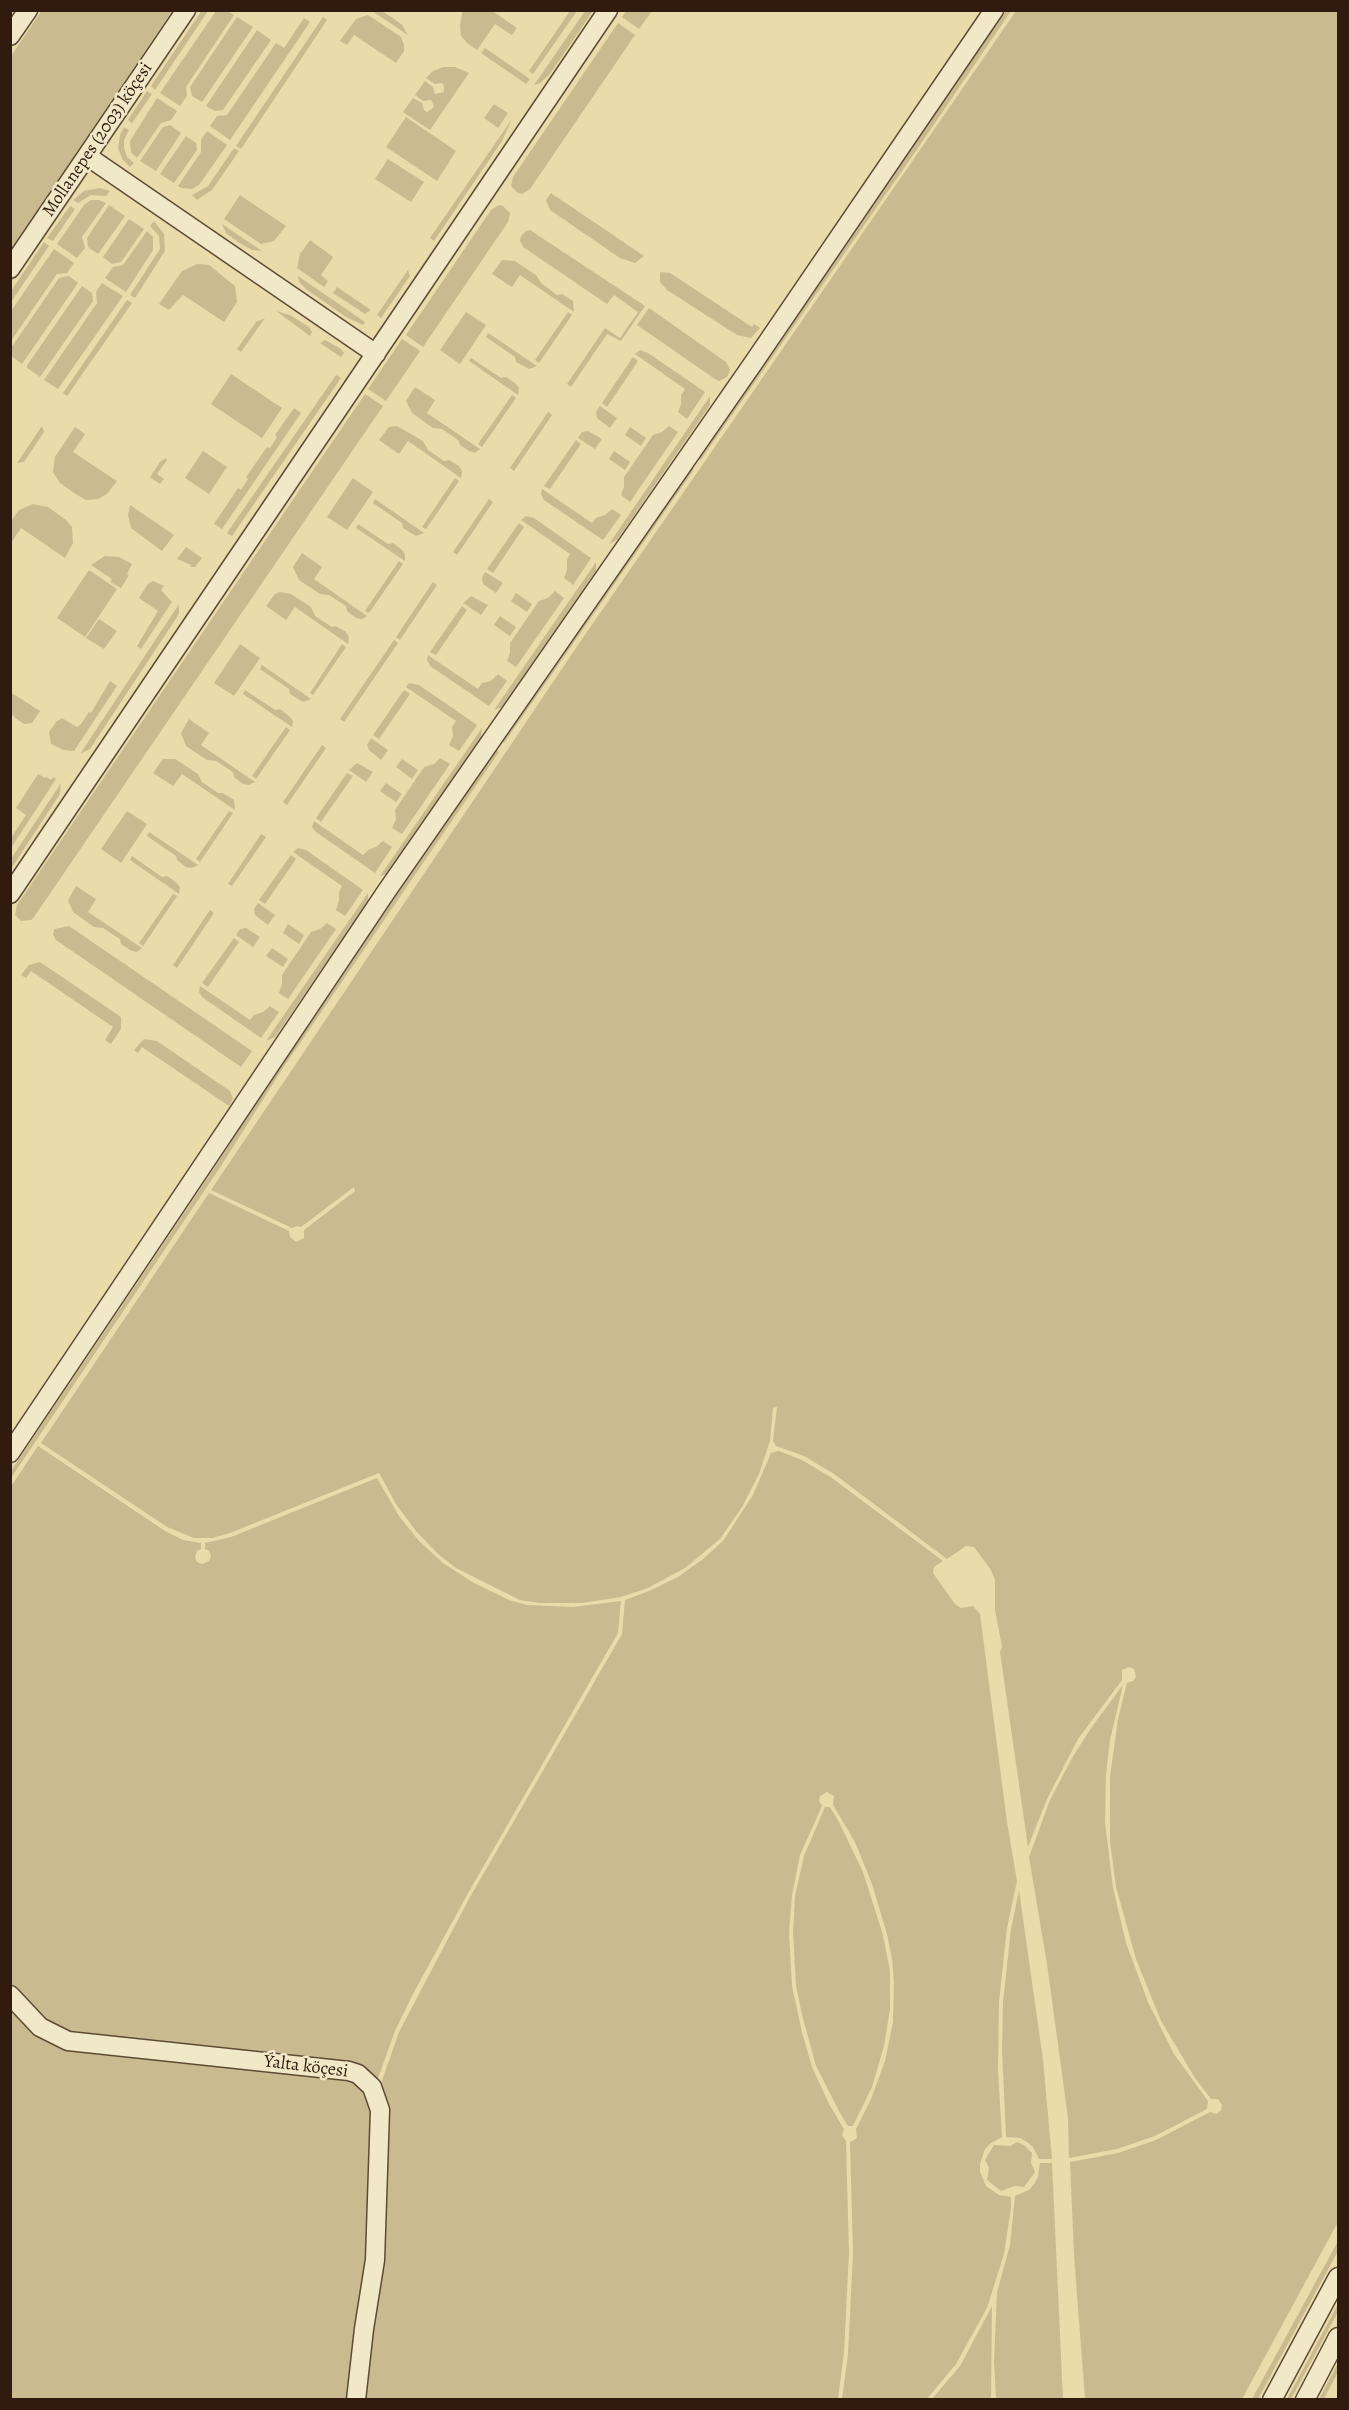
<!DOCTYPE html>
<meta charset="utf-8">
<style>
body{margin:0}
#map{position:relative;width:1349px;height:2410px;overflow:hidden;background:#eadbab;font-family:Alegreya,serif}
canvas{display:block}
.frame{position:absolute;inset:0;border:12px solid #301b0e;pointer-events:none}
</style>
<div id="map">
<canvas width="1349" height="2410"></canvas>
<div class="frame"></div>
</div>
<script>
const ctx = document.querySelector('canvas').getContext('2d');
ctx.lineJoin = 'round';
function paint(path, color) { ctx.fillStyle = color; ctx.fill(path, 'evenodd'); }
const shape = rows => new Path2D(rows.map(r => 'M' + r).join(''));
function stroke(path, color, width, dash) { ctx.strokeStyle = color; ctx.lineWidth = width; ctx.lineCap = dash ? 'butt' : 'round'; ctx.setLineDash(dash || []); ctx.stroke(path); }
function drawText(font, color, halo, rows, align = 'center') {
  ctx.font = font + ' Alegreya,serif'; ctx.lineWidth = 5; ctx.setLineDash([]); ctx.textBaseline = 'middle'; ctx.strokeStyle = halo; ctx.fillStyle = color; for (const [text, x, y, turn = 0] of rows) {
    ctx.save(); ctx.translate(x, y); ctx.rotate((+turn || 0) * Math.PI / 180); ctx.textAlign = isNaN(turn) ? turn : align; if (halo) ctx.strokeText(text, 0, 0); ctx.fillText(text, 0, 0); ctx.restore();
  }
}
const green = shape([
 [42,10,172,11,11,249,11,56],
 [202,10,208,11,155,90,151,86],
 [491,10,517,28,512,35,495,24,477,50,467,43,461,36,460,26,462,13,463,11],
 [216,11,228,11,234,15,186,87,187,96,180,106,160,93],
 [372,11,383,12,393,18,402,25,408,35],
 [570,11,577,11,533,74,529,71],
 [585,11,593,11,550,74,540,83,534,85],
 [626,11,626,10,652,11,639,29,622,17],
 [1006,11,1011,11,918,148,700,461,700,454],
 [1016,11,1338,11,1338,2222,1242,2399,1085,2399,1074,2255,1070,2162,1118,2153,1156,2140,1210,2112,1217,2114,1221,2110,1222,2105,1218,2099,1211,2099,1195,2078,1161,2021,1136,1959,1116,1887,1110,1841,1110,1776,1118,1719,1127,1683,1133,1681,1136,1677,1134,1669,1129,1667,1122,1670,1122,1680,1078,1739,1047,1799,1028,1847,1000,1652,1002,1647,995,1610,995,1580,991,1570,974,1547,966,1546,947,1559,834,1474,804,1456,776,1446,773,1441,777,1407,773,1408,770,1441,759,1474,742,1507,720,1539,685,1568,648,1588,621,1597,582,1603,540,1603,520,1600,456,1568,438,1554,416,1531,396,1504,379,1473,230,1533,212,1538,194,1538,167,1527,41,1443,209,1193,289,1231,290,1237,296,1242,304,1238,304,1230,355,1191,354,1187,301,1227,297,1226,292,1228,211,1190,578,645],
 [368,15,401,37,404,45,404,51,396,63,354,35,347,45,340,41,356,19],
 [237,17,253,27,202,102,192,96,190,87],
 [323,17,327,20,241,149,236,146],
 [304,18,310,22,230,140,210,126,217,116,227,115,276,43,284,48],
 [618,23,635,35,530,189,522,194,518,193,511,186,513,177],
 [257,30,271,40,223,110,215,111,206,106],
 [485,48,530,79,526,84,481,53],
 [443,67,455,67,469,73,430,130,403,112,413,98,422,103,424,110,427,112,432,109,434,106,431,100,423,101,415,95,425,81,433,87,435,94,444,92,444,86,442,83,435,84,426,78,433,71],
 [147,91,152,94,132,123,128,120],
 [157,98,177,111,171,120,161,123,137,158,131,152,130,141],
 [494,104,508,113,498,128,484,118],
 [406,117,456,151,437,181,386,147],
 [512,119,502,141,434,241,430,238],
 [170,125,181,133,156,171,140,161,163,127],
 [124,127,129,130,124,140,124,148,127,157,134,163,130,167,123,160,118,149,120,135],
 [207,131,227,145,199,185,192,189,181,188,178,186,201,152,201,140],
 [186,136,196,143,197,150,174,183,160,174],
 [234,148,239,151,212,190,197,200,192,195,208,186],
 [388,159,424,182,411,202,375,179],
 [100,188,110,191,106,196,91,195,78,203,73,200,84,191],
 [551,193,644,256,635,263,620,258,550,210,546,200],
 [240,195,286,226,274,241,261,244,224,219],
 [91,200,99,200,106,203,82,237,85,248,77,258,57,244,84,205],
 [109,205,125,216,98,254,88,247,87,238],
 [499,205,503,206,510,213,508,222,423,347,406,335,491,210],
 [70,206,75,209,53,241,47,238],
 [129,219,144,229,121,262,112,264,103,257],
 [154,221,164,234,165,251,135,298,130,295,160,249,159,236,150,226],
 [222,224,262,251,252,250,238,242,226,233],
 [530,230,645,306,621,341,607,334,571,387,567,384,605,328,620,338,638,312,614,295,607,304,523,247,520,240,521,236,526,231],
 [147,231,153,237,153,250,126,292,105,278,113,267,123,265],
 [310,240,333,257,321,275,328,281,324,287,297,268,300,254],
 [44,242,49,246,11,302,11,291],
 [54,249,74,263,67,273,57,274,11,341,11,311],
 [502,260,515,261,536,275,541,283,557,295,562,294,573,301,574,312,520,275,512,287,492,274],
 [197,264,209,265,235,286,237,302,224,322,183,295,169,310,159,304,182,271],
 [408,270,410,276,381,318,377,315],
 [660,272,670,273,752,327,754,324,760,328,751,338,737,335,667,290,660,282],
 [69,276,78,283,22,364,11,356,11,348,59,278],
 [298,276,365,322,363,325,346,317,306,289,299,282],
 [102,283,123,296,58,389,44,380,97,303,96,292],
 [82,286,92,293,93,301,40,377,26,367],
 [337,287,371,310,365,314,333,293],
 [127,300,132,303,67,396,63,393],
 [649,308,726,362,730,370,727,377,719,381,715,379,637,325],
 [276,311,290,315,309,327,312,332,310,336],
 [466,312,486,325,460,364,440,350],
 [568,312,572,315,539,363,535,360],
 [265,318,241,352,237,349,256,322],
 [488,333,537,366,529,369,516,362,515,357,486,337],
 [402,339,420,351,386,401,368,389],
 [325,340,341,349,344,353,341,357,320,343],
 [640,350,648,353,705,392,687,419,678,412,681,404,681,395,685,389,635,354],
 [633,357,638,361,607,407,602,403],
 [471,358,501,378,506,377,515,383,519,388,518,395,469,361],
 [231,374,282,408,262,438,211,404],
 [336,375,341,378,232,536,227,533],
 [415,387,435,400,427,413,480,449,475,453,469,451,460,445,458,440,442,429,433,428,412,413,406,401],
 [365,394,383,406,34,917,31,920,21,921,15,915,17,905],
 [512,395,516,398,482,447,478,444],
 [710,396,710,405,617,540,609,544],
 [600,406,617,418,610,428,597,418,596,412],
 [294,408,301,413,222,529,214,524,238,488,241,490,248,479,246,477,267,447,270,448,277,437,275,435],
 [548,412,552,415,514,471,510,468],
 [42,426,44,432,24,462,17,463],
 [397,426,423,441,428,450,444,461,449,460,459,466,462,471,461,478,408,441,399,454,379,440,389,427],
 [669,426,678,432,630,502,621,495,624,487,624,477,653,435,662,432],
 [75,427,85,434,73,452,117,481,107,494,98,499,86,500,77,495,60,483,53,472,55,457],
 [630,427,646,438,641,446,625,435],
 [588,431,602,439,595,449,578,438,582,432],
 [576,440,581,444,550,489,544,486],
 [203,451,227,467,209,494,185,478],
 [614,451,630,462,625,470,609,459],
 [166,458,167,460,157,474,164,479,160,484,150,477,160,462],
 [694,463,693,471,504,743,501,741],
 [353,478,373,492,347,530,327,517],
 [455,478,459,481,426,529,422,527],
 [542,489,592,523,596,518,605,515,612,509,621,515,603,540,544,500,541,494],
 [375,499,424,533,416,536,403,528,402,523,373,503],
 [489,499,493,502,457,555,453,552],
 [33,504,48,507,66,520,72,527,73,543,65,558,21,528,11,543,11,521,19,510],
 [130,505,174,535,162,551,131,528,128,515],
 [526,516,534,518,591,558,573,585,564,578,567,570,567,560,570,554,521,520],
 [519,523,524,527,493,573,487,569],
 [358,524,388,544,393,543,402,550,405,554,405,561,356,528],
 [186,547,202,558,195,567,190,567,191,565,177,559],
 [302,553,322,567,314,579,367,616,362,619,356,618,347,611,346,606,329,595,320,594,299,580,293,567],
 [105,556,119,557,132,564,127,574,129,575,121,588,110,582,112,579,91,565],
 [399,561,403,564,369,613,365,611],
 [596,562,596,571,502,707,494,710],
 [89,570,117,589,85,637,57,618],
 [485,572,503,583,496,593,483,584,482,578],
 [153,581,164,586,161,590,172,602,141,649,137,646,158,611,139,598,148,584],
 [433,582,437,585,400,640,396,637],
 [555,591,564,598,516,667,507,661,510,653,510,643,539,601,548,598],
 [280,592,291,594,311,607,315,616,332,627,336,626,346,632,349,637,348,644,295,607,286,620,266,606,275,594],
 [516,593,532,604,527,612,511,601],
 [471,596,488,605,481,615,463,603],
 [179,604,179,614,90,749,80,754],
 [462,606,467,610,436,655,430,652],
 [500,616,516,627,510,636,494,625],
 [99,619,117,631,104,649,86,638],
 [394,640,398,643,344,722,340,719],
 [240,644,260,658,234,696,214,683],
 [342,644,346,647,313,695,310,693],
 [428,655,478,689,482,683,491,681,498,674,507,681,489,706,430,666,427,660],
 [262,665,311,699,303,702,290,694,289,689,260,669],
 [110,681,117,686,74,751,64,750,51,744,49,732,56,722,62,718,77,727,81,724,89,712,91,713],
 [409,683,419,685,477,725,459,751,449,745,453,736,452,727,456,721,406,687],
 [245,690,275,710,280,709,289,716,293,721,292,727,243,694],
 [404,690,410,694,379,739,373,735],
 [10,692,40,711,32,723,24,724,14,717,11,712],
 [189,719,209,733,201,745,255,782,249,785,243,784,234,777,233,772,216,761,207,760,186,746,181,733],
 [286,727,290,730,256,779,252,776],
 [482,728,481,738,387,874,380,876],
 [371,738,388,750,381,760,369,750,367,745],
 [322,745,326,748,287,805,283,802],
 [495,749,499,752,283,1068,221,1166,11,1478,11,1471,217,1164,280,1066],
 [440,758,450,764,402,834,392,828,396,819,395,810,424,767,434,764],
 [163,759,175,759,198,774,202,782,218,793,223,793,234,800,235,810,182,774,173,786,153,773],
 [402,759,418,770,412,779,396,767],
 [357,763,373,772,366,782,349,770],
 [347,773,353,776,321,822,316,818],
 [38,774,45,778,46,777,51,780,53,777,56,779,11,848,11,838,26,815,16,808],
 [61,783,60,794,11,869,11,859],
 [386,783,402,794,396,802,380,791],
 [127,811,147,824,121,863,101,849],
 [229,811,233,813,200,862,196,859],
 [314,821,363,855,368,850,376,847,383,841,392,847,375,873,316,832,312,827],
 [149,832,198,865,192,868,186,867,177,860,176,856,147,836],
 [261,834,266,837,232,886,228,884],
 [298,848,306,850,363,890,345,916,336,910,339,901,339,892,342,886,293,852],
 [291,855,296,859,265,904,259,900],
 [132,856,162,877,167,876,176,882,180,887,179,894,130,860],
 [76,886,96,899,88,912,142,948,140,950,136,952,130,950,121,944,120,939,103,928,94,927,73,912,68,900],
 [368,893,368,902,275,1037,266,1041],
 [173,894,177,896,143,946,139,943],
 [258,903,275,915,268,925,255,915,254,909],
 [210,910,214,913,177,968,173,965],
 [327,923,336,929,288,999,279,993,282,984,282,975,311,932,320,929],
 [288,924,304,935,299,944,283,933],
 [69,926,252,1051,241,1067,56,940,53,934,54,929],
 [246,928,260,937,253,947,236,935,240,929],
 [234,938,239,942,208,987,202,983],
 [272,948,288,959,283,967,266,956],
 [40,962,121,1017,121,1029,111,1044,105,1040,113,1027,31,971,26,978,21,975,29,965],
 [200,986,250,1020,254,1015,263,1012,270,1006,279,1012,261,1038,202,997,199,992],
 [144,1039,157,1041,230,1091,233,1099,229,1106,142,1047,138,1053,134,1050],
 [38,1446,165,1531,183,1540,201,1543,201,1549,197,1551,195,1557,197,1562,202,1564,209,1561,211,1556,209,1551,205,1549,205,1543,231,1537,377,1478,399,1516,419,1541,443,1563,474,1583,509,1600,527,1605,573,1607,621,1601,618,1633,467,1895,413,1994,395,2031,376,2084,61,2033,26,2006,11,1985,10,1488],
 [779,1451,802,1460,832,1478,943,1561,934,1567,933,1573,955,1604,961,1608,973,1606,980,1614,1007,1822,1017,1881,1007,1928,999,2002,998,2070,1002,2137,991,2143,985,2149,980,2164,980,2172,986,2186,999,2195,1011,2197,1011,2208,1004,2254,987,2308,956,2364,927,2399,842,2399,848,2354,853,2253,850,2142,857,2138,856,2129,871,2099,885,2061,893,2022,894,1983,892,1959,887,1934,872,1884,855,1842,833,1805,834,1796,827,1792,820,1796,819,1801,822,1806,800,1855,792,1895,789,1933,792,1986,802,2032,812,2067,829,2104,844,2129,842,2135,846,2141,849,2253,844,2353,838,2399,361,2400,379,2089,399,2032,470,1897,622,1634,625,1600,649,1591,678,1577,703,1559,723,1541,753,1495,771,1453],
 [1123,1685,1110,1740,1106,1775,1105,1822,1113,1888,1126,1943,1148,2002,1174,2054,1208,2101,1207,2109,1155,2136,1117,2149,1069,2158,1068,2118,1047,1964,1029,1857,1050,1800,1072,1758,1091,1728],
 [825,1807,830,1807,839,1822,863,1872,883,1935,890,1971,890,2009,884,2046,872,2087,853,2126,848,2126,840,2113,816,2066,802,2015,796,1986,793,1933,795,1896,804,1856],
 [1019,1890,1043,2060,1052,2159,1039,2159,1033,2147,1027,2142,1020,2138,1006,2137,1002,2050,1003,2002,1011,1929],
 [11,2001,38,2031,349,2075,372,2095,370,2258,352,2399,11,2399],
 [1017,2142,1024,2145,1032,2153,1031,2163,1035,2172,1024,2187,1015,2186,1001,2191,987,2180,989,2168,985,2160,994,2145,1010,2146],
 [1040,2163,1052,2163,1063,2399,996,2399,994,2361,997,2292,1010,2245,1015,2196,1029,2190,1034,2184,1038,2177],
 [1338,2241,1338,2251,1258,2399,1252,2399],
 [1338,2304,1338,2312,1291,2399,1287,2399],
 [992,2306,991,2399,932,2399,960,2366],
 [1338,2363,1338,2372,1324,2399,1319,2399]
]);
const minor = shape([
 [10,36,28,10],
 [87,156,376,354],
 [10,269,186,10],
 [10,894,608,10],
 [10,1453,386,892,754,362,994,10],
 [10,1995,40,2027,68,2041,349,2071,358,2074,372,2087,380,2110,375,2260,364,2329,356,2400],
 [1272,2400,1338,2277],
 [1305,2400,1338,2337]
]);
const streetNames = [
 ["Mollanepes (2003) köçesi",98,140,-56],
 ["Ýalta köçesi",306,2067,7]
];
paint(green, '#caba90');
stroke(minor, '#5e4b35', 21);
stroke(minor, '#f1e8c8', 18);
drawText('18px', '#301b0e', '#f1e8c8', streetNames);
</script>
